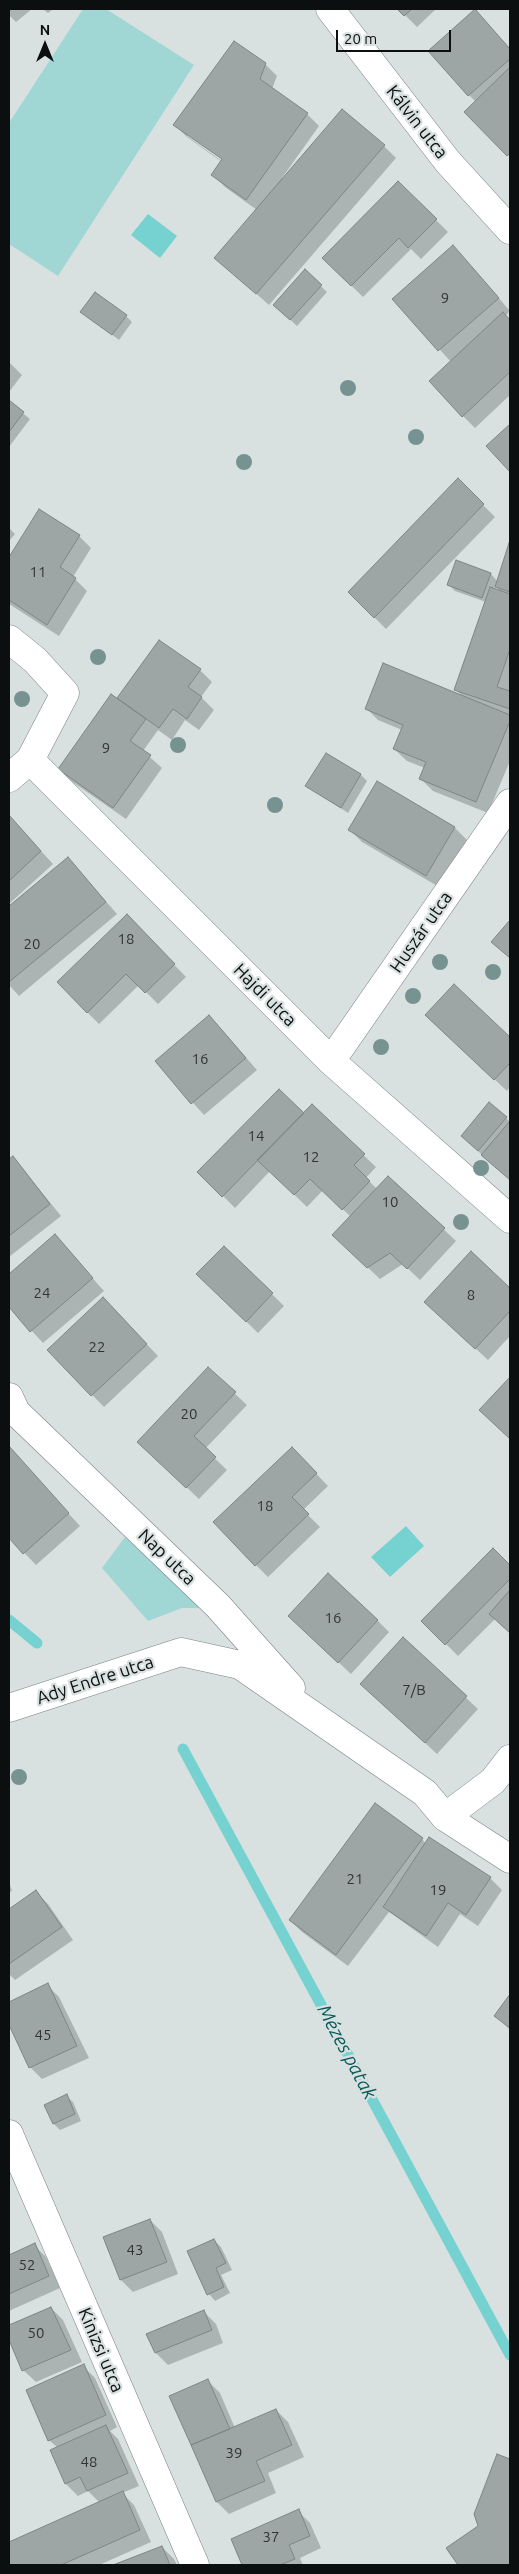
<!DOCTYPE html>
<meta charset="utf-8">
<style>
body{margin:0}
#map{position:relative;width:519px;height:2574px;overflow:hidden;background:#d8e1e0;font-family:Ubuntu,sans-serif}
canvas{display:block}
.frame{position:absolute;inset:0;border:10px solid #0c0f0f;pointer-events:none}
.north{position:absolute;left:20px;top:20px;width:50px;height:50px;-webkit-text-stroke:4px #d8e1e0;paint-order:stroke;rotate:0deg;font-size:14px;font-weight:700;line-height:20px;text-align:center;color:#0c0f0f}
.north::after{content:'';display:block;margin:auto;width:18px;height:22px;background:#0c0f0f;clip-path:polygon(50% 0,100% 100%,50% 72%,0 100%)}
.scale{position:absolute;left:336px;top:30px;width:115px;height:22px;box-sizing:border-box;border:2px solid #0c0f0f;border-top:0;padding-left:6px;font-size:15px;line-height:18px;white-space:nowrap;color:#0c0f0f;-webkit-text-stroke:4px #d8e1e0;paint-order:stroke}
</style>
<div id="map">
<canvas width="519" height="2574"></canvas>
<div class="frame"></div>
<div class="north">N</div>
<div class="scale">20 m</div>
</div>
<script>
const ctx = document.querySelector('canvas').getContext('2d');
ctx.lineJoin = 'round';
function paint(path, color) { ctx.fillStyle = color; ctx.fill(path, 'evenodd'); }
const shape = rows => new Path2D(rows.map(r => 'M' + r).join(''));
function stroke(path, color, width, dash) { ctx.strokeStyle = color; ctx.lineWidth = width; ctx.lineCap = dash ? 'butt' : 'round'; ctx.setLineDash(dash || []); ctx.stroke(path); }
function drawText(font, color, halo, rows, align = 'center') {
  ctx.font = font + ' Ubuntu,sans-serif'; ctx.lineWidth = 4.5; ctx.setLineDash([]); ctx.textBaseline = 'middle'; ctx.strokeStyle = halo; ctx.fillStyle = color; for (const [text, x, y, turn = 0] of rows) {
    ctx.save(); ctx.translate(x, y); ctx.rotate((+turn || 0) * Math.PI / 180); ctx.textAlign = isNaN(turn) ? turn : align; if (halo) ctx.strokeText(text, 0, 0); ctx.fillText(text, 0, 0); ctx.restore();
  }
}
const green = shape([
 [83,9,106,9,194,65,58,276,9,244,9,123],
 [125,1537,205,1608,182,1608,148,1621,102,1568]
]);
const water = shape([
 [148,214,177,236,160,258,131,235],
 [406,1526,424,1546,390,1577,371,1557]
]);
const shadow = shape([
 [9,9,32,9,16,22,9,15],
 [43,9,53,9,48,13],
 [399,9,436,9,417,27],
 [475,10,510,49,510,157,466,112,476,102,469,95],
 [265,64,277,76,272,89,307,114,319,126,282,178,284,179,384,146,396,158,269,305,216,258,257,210,225,187,213,175,222,162,187,137,175,125],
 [187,133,228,162,226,164,187,136],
 [398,182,448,232,421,259,411,249,363,297,323,258],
 [465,259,510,311,505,316,510,321,510,395,475,428,463,416,451,362,394,299],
 [305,271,327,292,297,326,281,311],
 [82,312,126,316,132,322,119,340],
 [9,362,22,375,9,392],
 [9,402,30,419,9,447],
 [458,480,495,517,386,629,349,592],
 [40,511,79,536,91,548,73,577,87,591,59,636,9,604,9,559],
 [9,528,15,534,9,541],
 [510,545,510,761,488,813,433,791,421,779,425,768,407,761,394,749,402,730,378,720,366,708,463,697,456,690,486,602,455,591,448,584,457,561,491,574,498,582],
 [495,586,501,592,494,589],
 [159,642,200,670,212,682,201,697,214,710,199,730,185,720,172,740,158,730,143,751,162,768,126,819,71,781,59,769,118,700],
 [326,755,361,775,367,781,348,813,307,786],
 [377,783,455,828,467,840,439,887,362,842,350,830],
 [9,816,53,864,9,904],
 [68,858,117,914,19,996,9,985,9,907],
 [127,916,186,977,158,1004,139,985,99,1024,87,1012],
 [454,986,510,1039,510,1087,507,1091,438,1027],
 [221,1029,257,1070,204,1115,156,1062],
 [312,1106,376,1167,366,1178,377,1189,388,1177,456,1241,420,1280,403,1264,380,1279,346,1247,351,1217,323,1190,307,1207,270,1171,235,1208,199,1172,304,1114],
 [506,1118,510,1122,510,1180,469,1143],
 [13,1157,61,1216,9,1257,9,1161],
 [55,1236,104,1291,43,1343,9,1306,9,1275],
 [224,1247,284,1306,258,1333,210,1286],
 [471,1253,510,1289,510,1336,488,1360,438,1314],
 [115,1311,158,1356,104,1407,48,1350],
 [208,1369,247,1405,205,1449,227,1470,199,1499,151,1454],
 [510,1379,510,1438,481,1410],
 [9,1448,80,1526,36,1565,9,1537],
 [304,1461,328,1486,303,1510,320,1527,268,1577,256,1565],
 [493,1550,510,1567,510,1633,495,1619,458,1656,423,1621],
 [377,1620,389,1632,351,1674,302,1628],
 [403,1639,478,1709,437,1754,374,1696],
 [422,1839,426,1844,430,1839,490,1878,502,1890,478,1926,460,1914,438,1947,389,1912,348,1966,302,1932,290,1920],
 [9,1882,12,1891,9,1892],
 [36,1892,48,1904,73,1940,15,1980,9,1974,9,1910],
 [47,1985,59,1997,89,2058,42,2079,30,2067,9,2022,9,2003],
 [510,1996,510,2030,496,2016],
 [66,2096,73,2102,81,2121,60,2130,54,2124,46,2105],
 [150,2220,162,2232,178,2274,133,2292,121,2280,105,2237],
 [214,2240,221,2247,232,2270,221,2275,230,2293,215,2301,209,2294,188,2252],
 [34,2245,46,2257,60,2288,9,2311,9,2256],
 [51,2308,63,2320,82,2362,36,2382,23,2370,9,2337,9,2327],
 [204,2312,216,2324,223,2343,168,2365,156,2353,148,2334],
 [83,2366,95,2378,117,2427,110,2431,118,2439,139,2486,122,2493,134,2505,151,2542,99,2565,9,2565,9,2543,100,2503,88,2491,78,2496,66,2484,51,2451,58,2448,49,2440],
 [208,2381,220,2393,235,2428,276,2410,288,2422,304,2457,268,2473,276,2493,229,2514,217,2502],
 [497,2455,510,2460,510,2565,459,2565,448,2548,479,2527],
 [298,2511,310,2523,321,2548,300,2558,303,2565,244,2565,233,2540],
 [162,2547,174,2559,177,2565,117,2565]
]);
const stream = shape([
 [9,1620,37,1643],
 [183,1749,510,2355]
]);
const building = shape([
 [397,9,412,9,404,16,397,9],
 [475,9,510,49,510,59,468,96,428,51,475,9],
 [234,41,266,63,260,79,308,113,246,200,211,175,222,159,173,125,234,41],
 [510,67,510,153,507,156,464,112,510,67],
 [342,109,385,145,256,294,214,258,342,109],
 [398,181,437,219,408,248,399,238,351,286,322,258,398,181],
 [453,245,499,298,438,351,392,299,453,245],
 [305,269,322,285,290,320,273,305,305,269],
 [95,292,127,315,112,335,80,312,95,292],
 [503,312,510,320,510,372,462,417,429,381,503,312],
 [9,400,24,412,9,432,9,400],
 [510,424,510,472,486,446,510,424],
 [458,478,484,504,374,618,348,592,458,478],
 [39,509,80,535,60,567,76,578,47,625,9,600,9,557,39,509],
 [509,543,510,543,510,592,495,587,509,543],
 [456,560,491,573,482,598,447,585,456,560],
 [490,587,510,594,510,649,497,687,510,691,510,709,454,690,490,587],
 [159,640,201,669,188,687,202,697,187,719,173,709,159,728,117,698,159,640],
 [383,663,510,715,510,721,476,802,419,779,426,762,393,749,403,725,365,709,383,663],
 [111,694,146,719,130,741,151,755,113,808,58,769,111,694],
 [326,753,361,774,341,808,305,786,326,753],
 [377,781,455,827,426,876,348,830,377,781],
 [9,815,41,851,9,881,9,815],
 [68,857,106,902,9,982,9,906,68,857],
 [127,914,175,964,145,993,126,974,87,1013,57,982,127,914],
 [510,920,510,958,491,942,510,920],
 [454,984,510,1037,510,1063,494,1080,425,1015,454,984],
 [209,1015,246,1058,191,1104,155,1061,209,1015],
 [279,1089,304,1113,222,1197,197,1172,279,1089],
 [489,1102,507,1117,478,1151,461,1136,489,1102],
 [312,1104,365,1154,354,1165,370,1181,342,1210,310,1179,294,1195,257,1160,312,1104],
 [510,1121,510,1180,481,1155,510,1121],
 [13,1156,50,1204,9,1236,9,1159,13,1156],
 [388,1176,445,1228,407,1269,390,1253,367,1268,332,1235,388,1176],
 [55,1234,93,1278,30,1332,9,1307,9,1274,55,1234],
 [224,1246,273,1293,246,1322,196,1274,224,1246],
 [471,1251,510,1288,510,1311,475,1349,424,1302,471,1251],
 [103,1297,147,1344,91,1396,47,1350,103,1297],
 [208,1367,236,1392,194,1436,216,1457,186,1488,137,1442,208,1367],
 [510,1377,510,1439,479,1410,510,1377],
 [9,1446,69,1513,23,1554,9,1538,9,1446],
 [292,1447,317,1473,292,1497,309,1514,255,1566,213,1522,292,1447],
 [493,1548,510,1565,510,1579,445,1645,421,1621,493,1548],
 [328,1573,378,1620,338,1663,288,1616,328,1573],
 [510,1590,510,1633,489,1614,510,1590],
 [403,1637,467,1696,425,1743,360,1684,403,1637],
 [375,1803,423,1838,336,1955,289,1920,375,1803],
 [429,1837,491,1877,466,1915,448,1903,426,1936,383,1907,429,1837],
 [36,1890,62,1927,9,1964,9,1909,36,1890],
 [48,1983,77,2046,29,2068,9,2025,9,2002,48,1983],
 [510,1994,510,2028,494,2016,510,1994],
 [67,2094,75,2114,53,2124,44,2105,67,2094],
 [150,2219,167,2262,120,2280,103,2237,150,2219],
 [214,2239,226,2263,216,2268,224,2287,207,2295,187,2251,214,2239],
 [35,2243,49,2276,9,2294,9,2255,35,2243],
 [51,2307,71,2350,22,2371,9,2340,9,2325,51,2307],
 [204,2310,212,2330,155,2353,146,2334,204,2310],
 [84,2364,106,2415,48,2441,26,2390,84,2364],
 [208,2379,230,2429,191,2445,169,2396,208,2379],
 [276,2409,292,2445,256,2461,265,2481,216,2502,191,2445,276,2409],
 [106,2425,128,2473,87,2491,80,2477,65,2484,50,2450,106,2425],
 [497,2454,510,2459,510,2565,458,2565,446,2548,478,2526,474,2514,497,2454],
 [123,2491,140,2530,61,2565,9,2565,9,2542,123,2491],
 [299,2509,310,2536,289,2545,295,2559,280,2565,242,2565,231,2539,299,2509],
 [162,2546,170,2565,113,2565,162,2546]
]);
const minor = shape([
 [330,9,448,162,510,230],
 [9,639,35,660,65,693,30,760,9,778],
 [30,760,331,1061,510,1219],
 [331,1061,510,803],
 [9,1397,16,1412,218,1606,291,1688],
 [9,1708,181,1652,240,1665,425,1793,445,1817,510,1859],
 [445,1817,493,1781,510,1759],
 [9,2134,195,2565]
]);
const trees = [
 [348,388],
 [416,437],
 [244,462],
 [98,657],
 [22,699],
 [178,745],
 [275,805],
 [440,962],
 [493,972],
 [413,996],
 [381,1047],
 [481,1168],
 [461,1222],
 [19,1777]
];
const numberNames = [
 ["9",445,298],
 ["11",38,572],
 ["9",106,748],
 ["18",126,939],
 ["20",32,944],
 ["16",200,1059],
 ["14",256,1136],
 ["12",311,1157],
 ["10",390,1202],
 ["24",42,1293],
 ["8",471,1295],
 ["22",97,1347],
 ["20",189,1414],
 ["18",265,1506],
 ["16",333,1618],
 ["7/B",414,1690],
 ["21",355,1879],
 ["19",438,1890],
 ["45",43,2035],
 ["43",135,2250],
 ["52",27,2265],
 ["50",36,2333],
 ["39",234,2453],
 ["48",89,2462],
 ["37",271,2537]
];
const streetNames = [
 ["Kálvin utca",417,122,52],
 ["Huszár utca",421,932,-55],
 ["Hajdi utca",265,995,45],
 ["Nap utca",167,1557,44],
 ["Ady Endre utca",95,1680,-18],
 ["Kinizsi utca",101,2350,67]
];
const waterNames = [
 ["Mézes patak",347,2052,62]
];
paint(green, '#a0d7d5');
paint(water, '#75d2d0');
paint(shadow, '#0003');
stroke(stream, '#75d2d0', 11);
paint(building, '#9da6a5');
stroke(building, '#7d8585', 1);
stroke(minor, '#7a8282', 29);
stroke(minor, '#fff', 28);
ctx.fillStyle = '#769291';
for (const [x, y] of trees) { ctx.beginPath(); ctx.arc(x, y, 8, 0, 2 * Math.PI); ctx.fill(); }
drawText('15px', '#303534', null, numberNames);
drawText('18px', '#0c0f0f', '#d8e1e0', streetNames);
drawText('italic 19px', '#075c5b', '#d8e1e0', waterNames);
</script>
